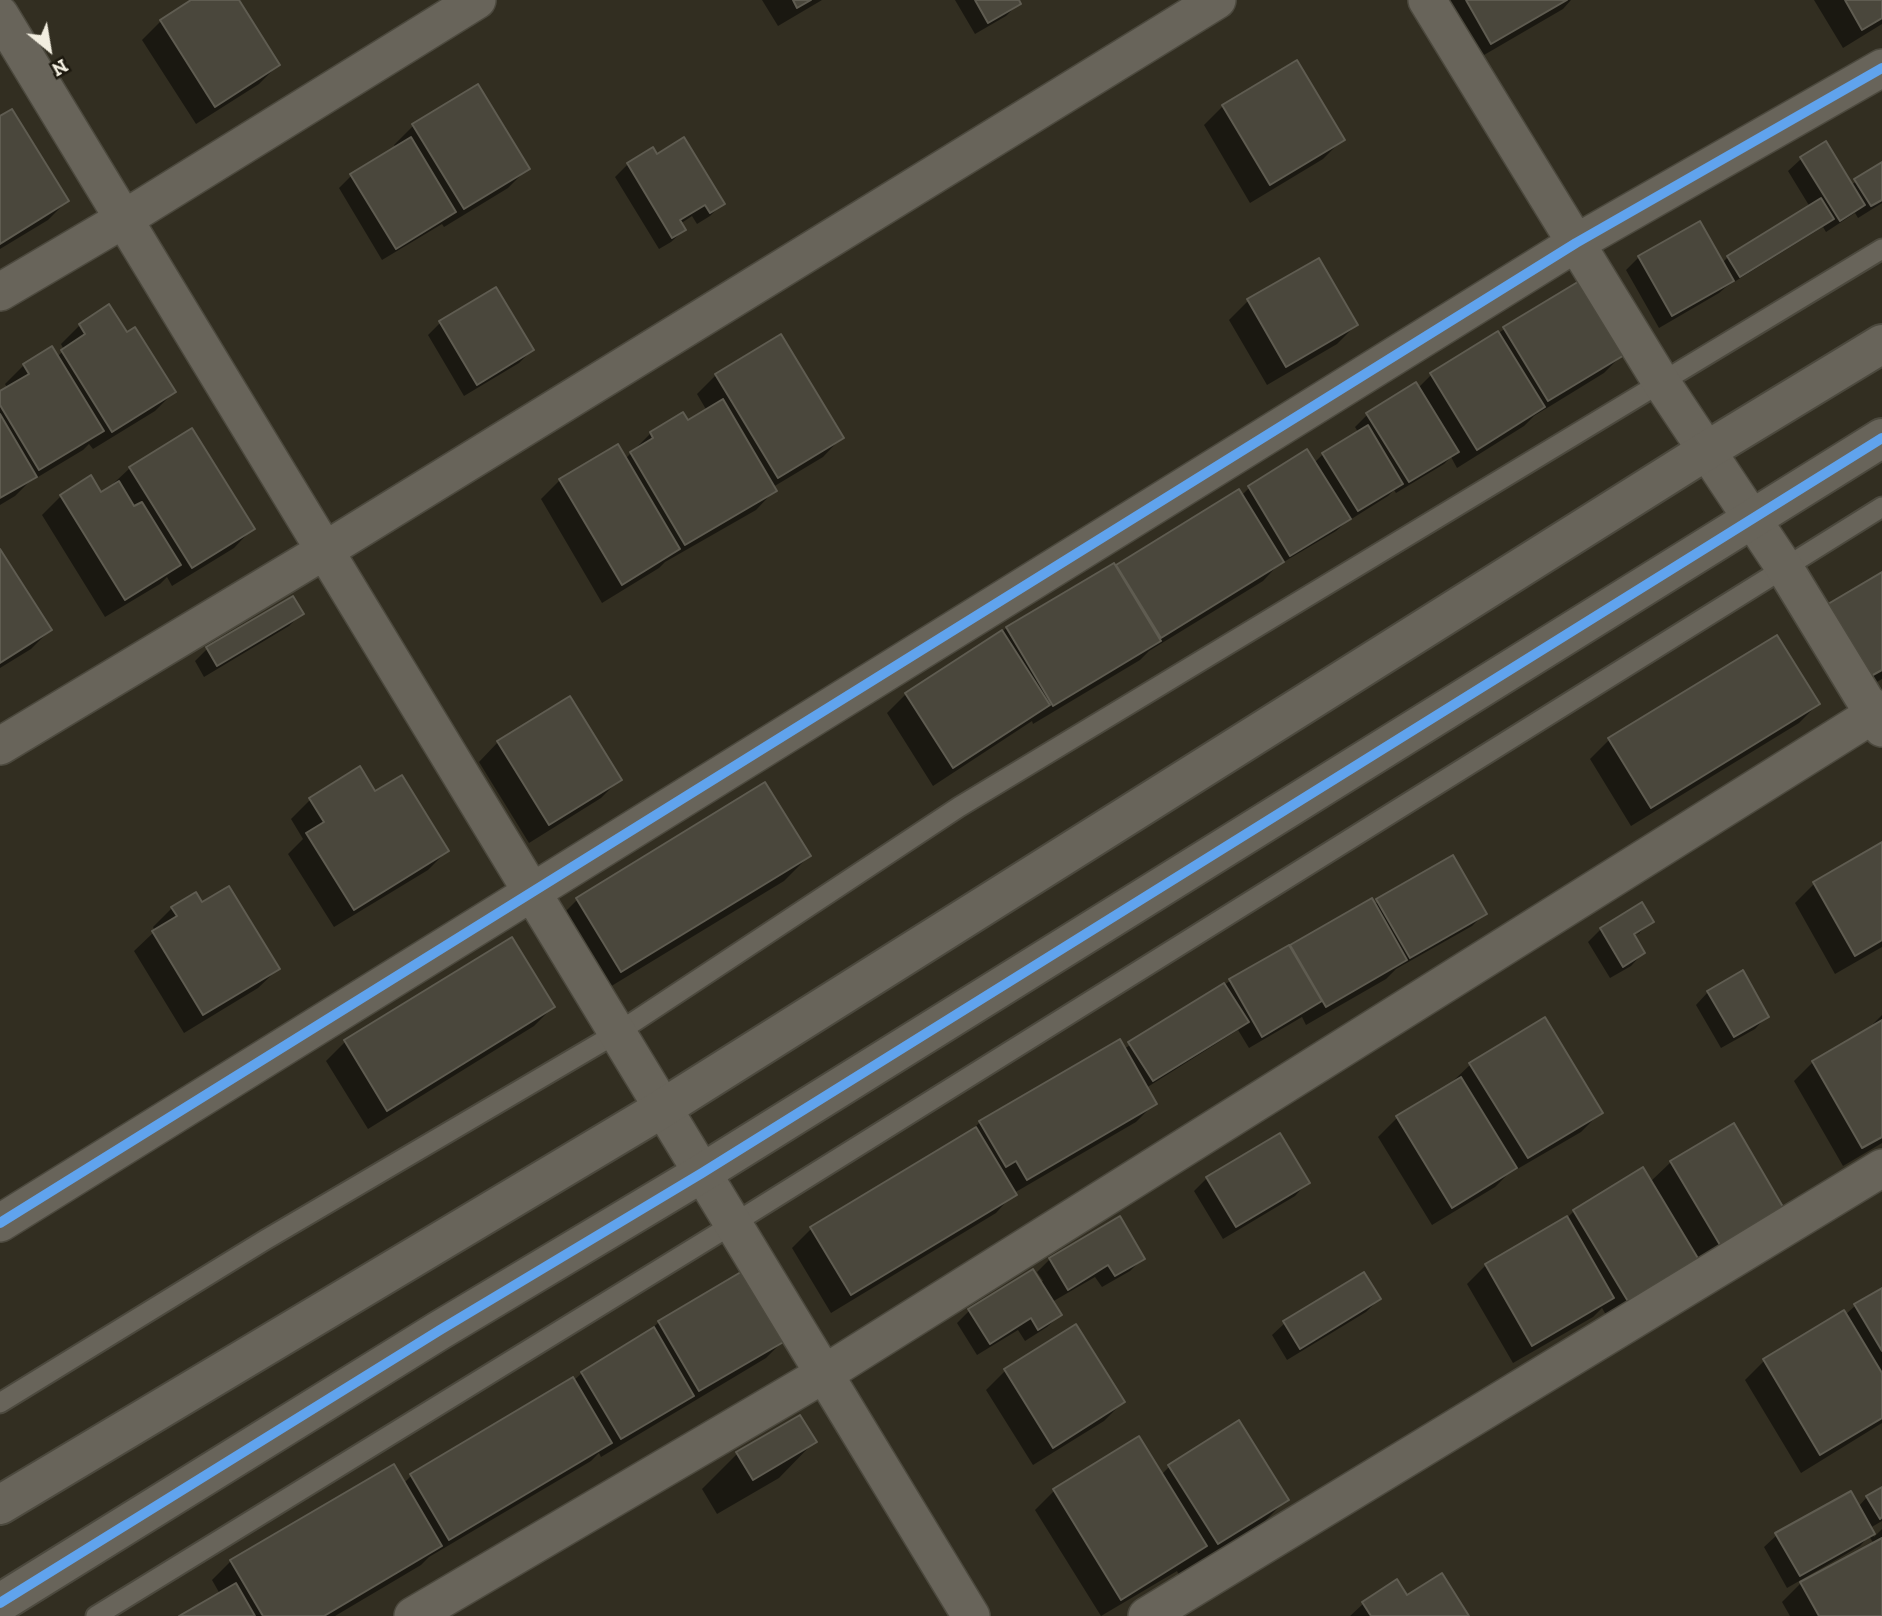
<!DOCTYPE html>
<style>
body{margin:0}
#map{position:relative;width:1882px;height:1616px;overflow:hidden;background:#322e21;font-family:"Zilla Slab",serif}
canvas{display:block}
.north{position:absolute;left:14px;top:14px;width:70px;height:70px;-webkit-text-stroke:5px #1d190f;paint-order:stroke;rotate:150deg;font-size:19px;font-weight:700;line-height:28px;text-align:center;color:#f2eee0}
.north::after{content:'';display:block;margin:auto;width:24px;height:32px;background:#f2eee0;clip-path:polygon(50% 0,100% 100%,50% 72%,0 100%)}
</style>
<div id="map">
<canvas width="1882" height="1616"></canvas>
<div class="north">N</div>
</div>
<script>
const ctx = document.querySelector('canvas').getContext('2d');
ctx.lineJoin = 'round';
function paint(path, color) { ctx.fillStyle = color; ctx.fill(path, 'evenodd'); }
const shape = rows => new Path2D(rows.map(r => 'M' + r).join(''));
function stroke(path, color, width, dash) { ctx.strokeStyle = color; ctx.lineWidth = width; ctx.lineCap = dash ? 'butt' : 'round'; ctx.setLineDash(dash || []); ctx.stroke(path); }
const shadow = shape([
 [195,0,237,0,278,65,259,84,196,124,142,40,161,21],
 [762,0,822,0,778,26],
 [955,0,1017,0,1019,3,1006,16,975,34],
 [1436,0,1571,0,1563,9,1472,62],
 [1814,0,1882,0,1882,24,1843,48],
 [1223,106,1342,140,1323,159,1250,203,1204,125],
 [0,118,67,201,48,220,0,249],
 [413,126,527,169,508,188,444,227,442,224,382,260,339,188,351,176,396,148,394,145],
 [1825,143,1851,185,1882,164,1882,203,1858,218,1855,213,1826,232,1823,227,1726,287,1719,293,1659,328,1626,270,1639,257,1722,263,1728,257,1810,207,1788,171,1801,159],
 [656,156,722,204,710,216,697,224,692,216,680,224,684,230,671,242,659,249,615,177,628,164],
 [1580,282,1624,353,1604,373,1534,416,1524,426,1457,468,1451,457,1444,464,1396,493,1394,490,1388,496,1345,523,1336,531,1277,566,1263,581,1149,651,1140,660,1033,724,1032,721,933,786,887,713,906,694,1007,628,1115,568,1238,492,1241,496,1249,488,1314,463,1323,454,1358,432,1355,427,1368,414,1418,388,1431,375],
 [1248,301,1356,325,1337,344,1267,385,1229,320],
 [108,307,126,334,174,392,155,411,93,449,89,444,83,450,28,483,15,496,0,505,0,393,8,389,5,384,24,365,57,357,64,350,61,344,80,325],
 [440,323,532,350,519,363,464,396,428,335],
 [780,337,842,437,823,457,773,487,775,490,756,510,665,562,659,568,602,603,541,499,560,480,625,459,651,433,687,422,707,411,697,394,716,375],
 [130,468,253,528,234,548,172,586,167,577,160,584,105,617,42,515,61,496,90,478,101,495],
 [0,551,50,630,31,649,0,668],
 [1882,574,1882,679,1846,700],
 [301,614,289,626,204,677,195,661,207,649],
 [1818,704,1799,723,1631,826,1590,759,1609,740],
 [498,742,620,779,601,798,529,843,479,762],
 [360,769,375,793,447,851,428,870,334,927,288,854,303,839,291,819,310,800],
 [765,784,809,856,784,881,595,996,552,925,577,900],
 [1882,844,1882,947,1835,974,1795,903,1814,884],
 [1452,858,1484,914,1472,926,1396,969,1386,979,1306,1025,1302,1017,1249,1048,1238,1030,1146,1088,1155,1103,1136,1122,1014,1193,996,1213,831,1313,792,1248,811,1229,968,1134,980,1122,1124,1049,1230,981,1288,947,1373,905],
 [201,905,278,969,258,988,184,1033,134,951,155,931,153,927,172,908],
 [1652,922,1634,937,1643,953,1631,966,1610,978,1588,942,1601,929],
 [1640,929,1640,933,1627,940],
 [511,939,553,1007,534,1026,368,1129,326,1061,345,1042],
 [1708,992,1767,1016,1755,1029,1721,1048,1696,1005],
 [1882,1015,1882,1143,1843,1166,1794,1081,1813,1062,1874,1027,1873,1024],
 [1471,1064,1600,1113,1581,1132,1507,1175,1495,1187,1432,1225,1378,1137,1397,1118,1451,1083],
 [1671,1162,1784,1212,1612,1325,1602,1308,1593,1317,1513,1363,1467,1284,1486,1265,1567,1218,1574,1211,1650,1182],
 [1207,1178,1307,1183,1295,1196,1223,1239,1194,1191],
 [1143,1258,1130,1271,1102,1287,1095,1277,1052,1302,1060,1315,1047,1327,1025,1341,1018,1330,977,1355,957,1323,969,1311,1043,1281,1037,1272,1050,1259],
 [1882,1290,1882,1423,1801,1473,1745,1380,1764,1361,1844,1312,1845,1315,1855,1306],
 [1379,1299,1366,1312,1287,1360,1272,1335,1285,1323],
 [659,1322,785,1339,766,1358,601,1457,599,1453,591,1461,429,1557,421,1565,335,1616,182,1616,220,1594,212,1580,231,1561,393,1466,403,1484,411,1476,573,1381,582,1373,646,1334],
 [1076,1326,1123,1402,1104,1421,1033,1465,986,1390,1005,1371],
 [1239,1423,1287,1499,1251,1535,1181,1579,1177,1571,1101,1616,1035,1510,1054,1491,1161,1475,1169,1467],
 [814,1442,779,1478,717,1514,702,1489,737,1454],
 [1882,1489,1882,1521,1870,1528,1874,1537,1882,1529,1882,1616,1790,1616,1782,1602,1802,1582,1874,1544,1869,1536,1860,1546,1787,1588,1764,1547,1777,1535,1858,1507,1867,1497],
 [1406,1597,1467,1616,1350,1616,1364,1603]
]);
const building = shape([
 [191,0,239,0,280,65,215,107,160,20,191,0],
 [793,0,811,0,797,8,793,0],
 [975,0,1019,0,1021,4,988,23,975,0],
 [1466,0,1567,0,1491,44,1466,0],
 [1845,0,1882,0,1882,18,1862,30,1845,0],
 [1297,60,1345,140,1270,185,1222,105,1297,60],
 [478,84,530,169,464,209,412,124,478,84],
 [12,109,69,201,0,244,0,116,12,109],
 [411,137,456,212,396,249,350,174,411,137],
 [684,137,725,204,710,213,705,205,680,220,686,230,672,238,627,163,653,147,657,154,684,137],
 [1826,141,1865,205,1840,221,1800,157,1826,141],
 [1882,162,1882,200,1871,206,1854,179,1882,162],
 [1821,198,1834,219,1740,277,1727,256,1821,198],
 [1700,221,1734,281,1672,316,1638,256,1700,221],
 [1319,258,1358,325,1286,367,1247,299,1319,258],
 [1581,280,1626,354,1548,401,1503,327,1581,280],
 [496,287,534,350,477,385,439,321,496,287],
 [109,304,127,332,135,327,176,392,112,432,61,350,85,334,79,324,109,304],
 [1498,331,1545,407,1477,450,1430,373,1498,331],
 [781,334,844,438,778,478,715,374,781,334],
 [52,346,104,431,39,470,0,405,0,391,29,374,23,364,52,346],
 [1416,382,1459,452,1409,482,1366,413,1416,382],
 [723,399,777,491,685,545,630,452,653,438,650,432,683,412,688,420,723,399],
 [0,414,37,477,0,498,0,414],
 [1368,425,1403,484,1358,511,1322,453,1368,425],
 [192,428,255,529,192,568,129,467,192,428],
 [618,444,680,549,622,585,559,479,618,444],
 [1307,449,1351,519,1290,556,1248,486,1307,449],
 [91,475,101,492,119,481,134,506,142,502,181,565,125,600,60,495,91,475],
 [1239,489,1284,562,1161,638,1116,565,1239,489],
 [0,549,52,630,0,663,0,549],
 [1114,563,1161,641,1053,706,1006,627,1114,563],
 [1882,572,1882,670,1871,676,1828,604,1882,572],
 [293,596,304,614,217,666,206,647,293,596],
 [1002,630,1050,705,953,768,905,693,1002,630],
 [1777,635,1820,704,1651,808,1608,738,1777,635],
 [570,696,622,780,549,825,497,741,570,696],
 [360,766,375,791,402,775,449,851,354,910,306,833,324,822,309,798,360,766],
 [765,782,811,856,621,972,576,898,765,782],
 [1882,842,1882,940,1855,956,1813,882,1882,842],
 [1453,855,1487,914,1410,958,1376,899,1453,855],
 [229,886,280,969,203,1015,152,931,177,916,171,907,196,892,202,902,229,886],
 [1372,898,1407,960,1326,1007,1290,945,1372,898],
 [1642,902,1654,922,1634,934,1645,953,1623,967,1600,928,1642,902],
 [512,937,555,1007,387,1111,344,1040,512,937],
 [1289,945,1322,1001,1262,1037,1229,979,1289,945],
 [1743,970,1769,1017,1734,1037,1707,991,1743,970],
 [1224,983,1249,1022,1153,1081,1128,1042,1224,983],
 [1545,1017,1603,1113,1528,1158,1469,1063,1545,1017],
 [1882,1020,1882,1137,1862,1148,1812,1061,1882,1020],
 [1120,1039,1157,1104,1027,1180,1016,1161,1006,1167,979,1121,1120,1039],
 [1461,1077,1517,1168,1452,1208,1396,1116,1461,1077],
 [1734,1123,1786,1212,1723,1250,1670,1161,1734,1123],
 [976,1127,1017,1195,851,1295,810,1227,976,1127],
 [1280,1133,1310,1183,1236,1227,1206,1177,1280,1133],
 [1643,1167,1702,1265,1632,1308,1573,1210,1643,1167],
 [1120,1216,1145,1259,1115,1276,1108,1265,1068,1290,1049,1258,1120,1216],
 [1567,1216,1614,1298,1532,1346,1485,1264,1567,1216],
 [746,1269,787,1340,699,1391,658,1321,746,1269],
 [1033,1269,1062,1315,1038,1330,1031,1318,990,1344,968,1309,1033,1269],
 [1364,1272,1381,1299,1300,1349,1283,1321,1364,1272],
 [1882,1288,1882,1351,1854,1304,1882,1288],
 [1844,1310,1882,1373,1882,1418,1820,1455,1763,1359,1844,1310],
 [1076,1324,1125,1402,1053,1448,1004,1369,1076,1324],
 [654,1327,694,1396,621,1439,581,1372,654,1327],
 [573,1377,612,1443,449,1540,410,1474,573,1377],
 [800,1415,817,1442,753,1480,736,1452,800,1415],
 [1239,1420,1289,1500,1218,1544,1168,1465,1239,1420],
 [1139,1436,1207,1546,1121,1600,1053,1489,1139,1436],
 [394,1464,442,1546,324,1616,263,1616,230,1560,394,1464],
 [1882,1487,1882,1517,1880,1519,1866,1496,1882,1487],
 [1851,1491,1875,1534,1800,1576,1775,1533,1851,1491],
 [1882,1538,1882,1616,1819,1616,1800,1582,1882,1538],
 [1442,1573,1469,1616,1371,1616,1362,1602,1397,1579,1407,1595,1442,1573],
 [236,1583,255,1616,179,1616,236,1583]
]);
const service = shape([
 [0,1403,265,1240,617,1033,959,807,1882,249],
 [96,1616,733,1224,1882,507]
]);
const minor = shape([
 [1427,0,1661,382,1784,567,1882,728],
 [0,15,971,1616],
 [0,292,124,219,477,0],
 [0,746,324,551,1217,0],
 [0,1223,1576,243,1882,68],
 [413,1616,824,1374,1882,709],
 [1147,1616,1882,1168]
]);
const tertiary = shape([
 [0,1505,663,1108,1706,451,1882,344],
 [0,1603,440,1330,702,1173,1882,438]
]);
const cycleway = shape([
 [0,1223,1576,243,1882,68],
 [0,1603,440,1330,702,1173,1882,438]
]);
paint(shadow, '#0007');
paint(building, '#4a473c');
stroke(building, '#5f5c51', 2);
stroke(service, '#4c493e', 23);
stroke(minor, '#4c493e', 40);
stroke(tertiary, '#4c493e', 42);
stroke(service, '#68645a', 19);
stroke(minor, '#68645a', 37);
stroke(tertiary, '#68645a', 38);
stroke(cycleway, '#60a3ed', 10);
</script>
